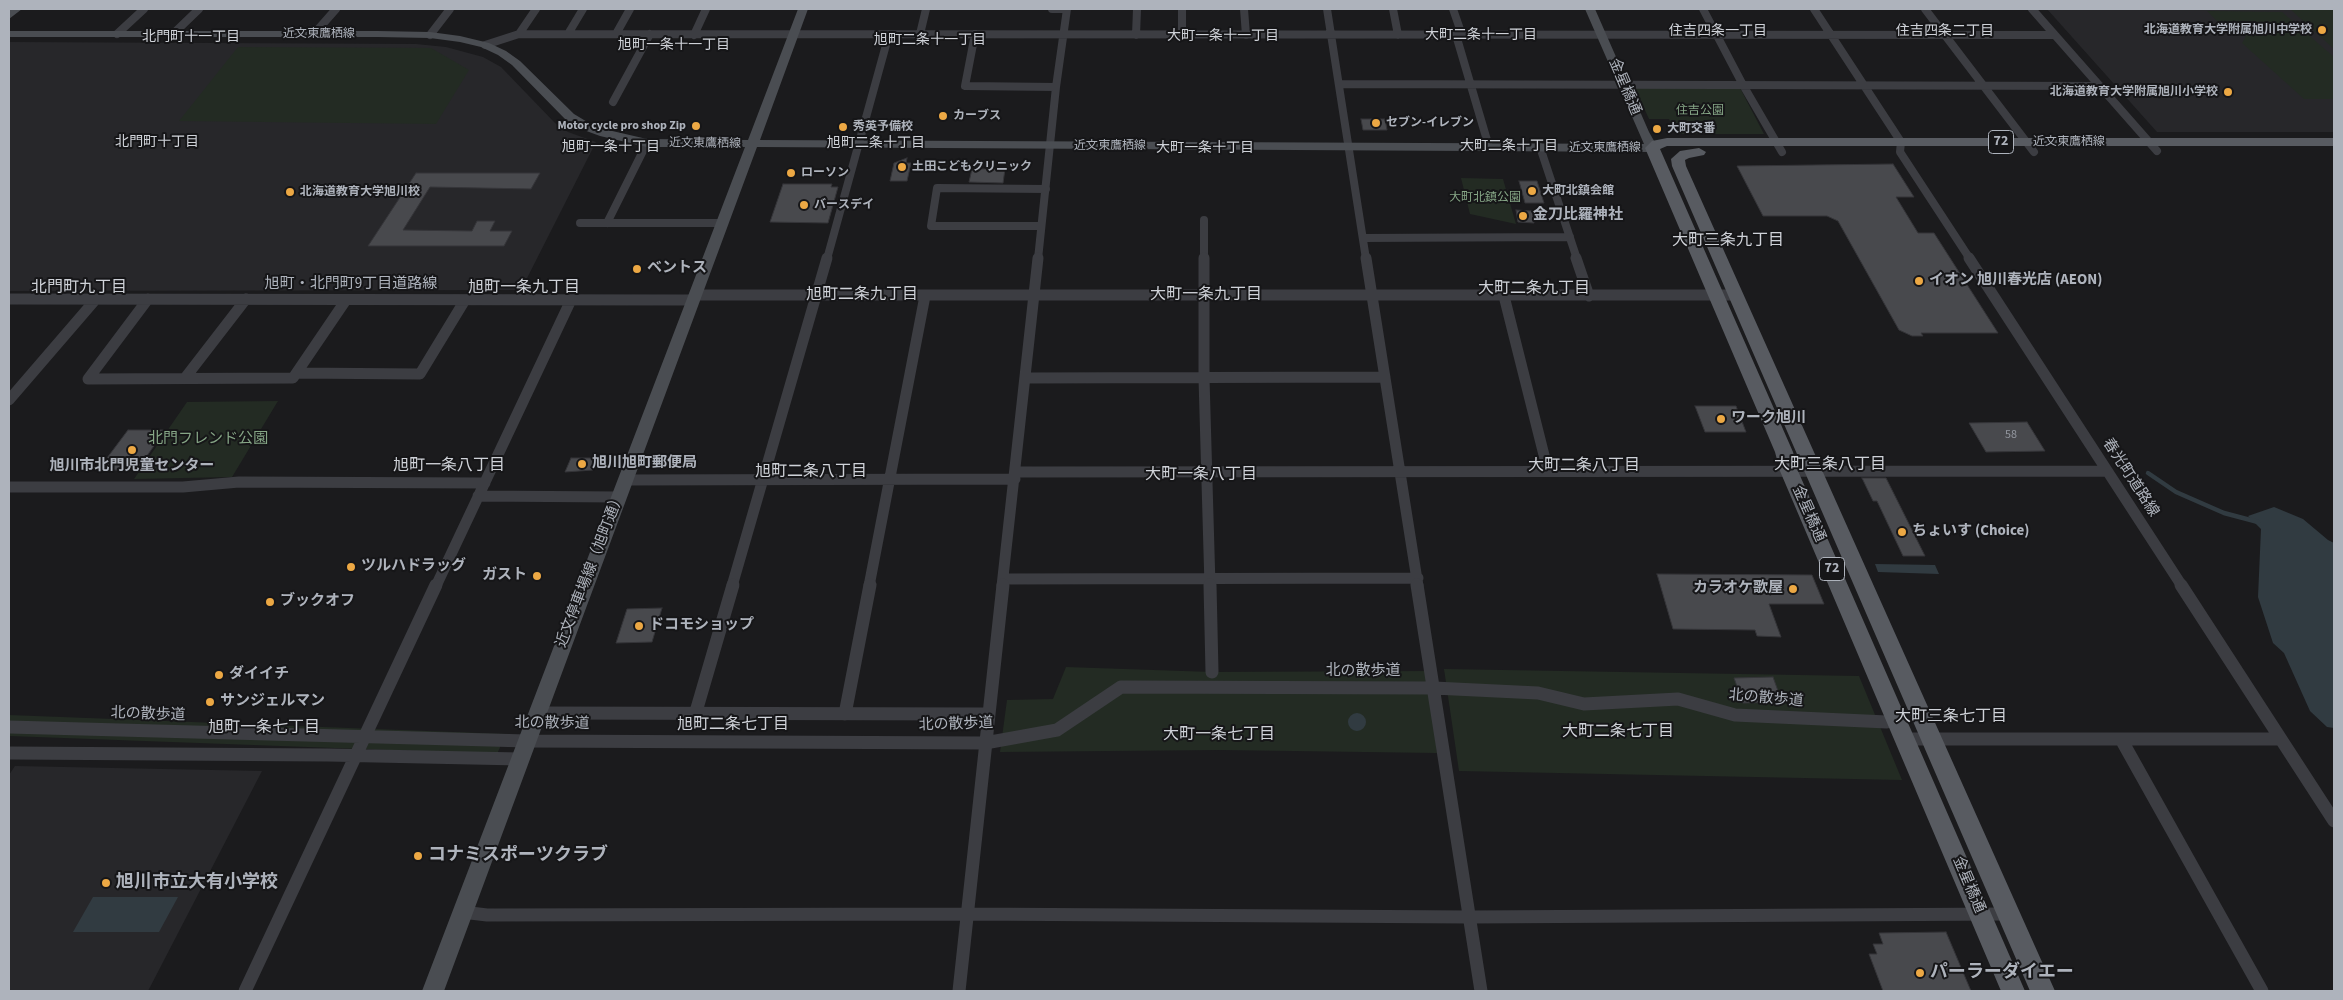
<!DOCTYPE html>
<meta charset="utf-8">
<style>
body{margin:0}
#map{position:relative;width:2343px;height:1000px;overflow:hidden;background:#1b1b1d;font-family:"Source Sans 3",sans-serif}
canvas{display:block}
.frame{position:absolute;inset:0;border:10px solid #aeb3bc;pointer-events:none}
</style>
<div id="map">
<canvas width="2343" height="1000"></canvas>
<div class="frame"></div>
</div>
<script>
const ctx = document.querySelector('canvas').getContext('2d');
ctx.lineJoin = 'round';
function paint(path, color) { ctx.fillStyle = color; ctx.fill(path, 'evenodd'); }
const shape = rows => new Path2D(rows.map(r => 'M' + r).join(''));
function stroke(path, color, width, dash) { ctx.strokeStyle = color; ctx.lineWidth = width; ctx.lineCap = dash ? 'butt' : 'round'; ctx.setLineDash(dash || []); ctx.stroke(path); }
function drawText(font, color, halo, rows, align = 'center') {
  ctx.font = font + ' "Source Sans 3","Noto Sans JP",sans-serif'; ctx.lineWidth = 4; ctx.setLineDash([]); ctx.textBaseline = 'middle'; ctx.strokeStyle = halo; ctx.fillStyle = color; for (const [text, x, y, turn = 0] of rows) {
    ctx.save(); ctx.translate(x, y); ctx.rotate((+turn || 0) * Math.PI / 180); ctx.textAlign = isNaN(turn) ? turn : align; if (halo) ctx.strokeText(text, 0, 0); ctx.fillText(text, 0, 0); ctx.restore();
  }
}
const built = shape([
 [2047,9,2334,9,2334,132,2157,132],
 [9,42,416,44,446,47,483,57,501,67,555,123,568,132,596,142,521,290,9,291],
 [15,766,262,771,148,991,9,991,9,775]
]);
const green = shape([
 [2290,9,2334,9,2334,49],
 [2207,11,2282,12,2334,57,2334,99,2304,99,2242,43,2246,36,2225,29],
 [238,47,431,48,469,70,436,124,179,121],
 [1635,88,1740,88,1764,134,1676,134,1669,119,1649,119],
 [1461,178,1503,179,1516,224,1470,214],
 [278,401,232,477,134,479,187,402],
 [1066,667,1212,672,1428,671,1437,753,1220,750,1000,752,1007,700,1053,699],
 [1444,669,1859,676,1902,780,1459,771],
 [9,715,506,734,497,754,9,736]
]);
const water = shape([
 [2274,507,2303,519,2328,540,2334,543,2334,728,2327,727,2310,711,2284,653,2273,643,2258,597,2261,529,2248,516],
 [1875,564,1935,565,1939,574,1878,572],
 '1348 722a9 9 0 1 1 18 0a9 9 0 1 1-18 0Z',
 [93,897,178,897,159,932,73,932]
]);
const stream = shape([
 [2148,473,2176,492,2224,513,2258,522]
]);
const building = shape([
 [1361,119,1385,119,1387,130,1363,130,1361,119],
 [907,158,906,163,911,163,907,181,890,181,894,163,907,158],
 [1893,164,1914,197,1896,197,1918,233,1934,233,1998,333,1921,333,1923,336,1912,336,1899,330,1838,221,1827,216,1763,216,1737,166,1893,164],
 [972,169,1005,169,1003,183,969,182,972,169],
 [416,173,540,173,531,189,430,187,403,230,472,231,477,221,495,221,490,231,512,231,504,246,368,246,416,173],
 [1519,181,1537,181,1544,203,1525,203,1519,181],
 [783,184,832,184,831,187,838,187,828,223,770,222,783,184],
 [1516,210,1532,211,1534,223,1518,222,1516,210],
 [1695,406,1736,406,1746,432,1705,432,1695,406],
 [2027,422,2045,451,1986,452,1969,423,2027,422],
 [128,430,165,430,137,470,98,470,128,430],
 [571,458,598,458,593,470,565,472,571,458],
 [1862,478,1886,478,1925,556,1903,556,1877,501,1873,501,1862,478],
 [1657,574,1812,575,1824,604,1769,604,1781,637,1757,636,1755,630,1673,629,1657,574],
 [662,608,652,642,616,643,627,609,662,608],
 [1773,677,1782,702,1743,703,1734,678,1773,677],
 [1946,932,1971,991,1883,991,1869,954,1877,954,1873,944,1883,944,1879,933,1946,932]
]);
const streetFar2 = shape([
 [1182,9,1182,35],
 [1244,9,1246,35],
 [1327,9,1366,259],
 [1393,9,1398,35],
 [1453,9,1462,35],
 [1703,9,1743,85,1782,152],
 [1814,9,1901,142,1900,152,1970,259],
 [1925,9,2034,152],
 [2032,9,2157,151],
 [117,34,144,9],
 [173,34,199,9],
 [314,34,336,9],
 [519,34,536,9],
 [568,34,583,9],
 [616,34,630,9],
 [920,34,926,9],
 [975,34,965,86,1056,87],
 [430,35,450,9],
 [694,35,706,9],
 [1136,35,1137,9],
 [1456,35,1489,147],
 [485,45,519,34,2054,35],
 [1340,84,2100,86],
 [613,102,650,34],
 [1540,147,1577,259],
 [1204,220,1204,259],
 [580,223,722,223],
 [607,223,647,143],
 [1041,226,931,226,937,188,1046,189],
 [1363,238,1570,237],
 [827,259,889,34],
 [1038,259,1056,87,1067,9,1052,9]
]);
const streetFar1 = shape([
 [1204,258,1204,378,1210,586],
 [1366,258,1418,586],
 [1576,258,1589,296],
 [1969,258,2182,586],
 [695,295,1736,295],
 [1504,296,1548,471],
 [9,299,693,300],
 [148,299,88,379,293,378,346,300],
 [297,373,420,374,465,300],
 [185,378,246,299],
 [1026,378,1385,377],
 [9,400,96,299],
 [1015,472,2107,471],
 [625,480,1015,479],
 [9,487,183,487,239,482,485,483],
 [478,496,619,497],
 [1003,579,1418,578],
 [436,586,571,300],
 [732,586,827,258],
 [869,586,925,296],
 [1002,586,1038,258]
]);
const street = shape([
 [1210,585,1212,672],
 [1417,585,1481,991],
 [2181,585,2334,821],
 [537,713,989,714],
 [845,714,870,585],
 [695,715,733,585],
 [9,727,527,741,985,743,1057,730,1121,687,1434,688,1538,693,1584,704,1678,699,1735,715,1887,722],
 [1904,739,2281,739],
 [2121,739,2262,991],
 [9,753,328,755,520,759],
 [462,912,487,915,967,914,1470,917,2009,914],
 [245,991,436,585],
 [959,991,1003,585]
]);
const secondary = shape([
 [11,9,22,9,9,19,9,11,11,9],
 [798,9,808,9,760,140,1644,144,1585,9,1595,9,1649,132,1658,148,1652,152,757,147,444,991,422,991,745,147,647,147,600,136,581,129,566,120,512,65,498,55,481,47,460,42,430,38,378,37,9,37,9,31,378,31,430,32,460,36,489,43,506,51,520,61,574,114,589,123,608,130,647,139,748,140,798,9]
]);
const primary = shape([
 [1667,138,2334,138,2334,146,1667,146,1660,149,1793,452,1798,471,2025,991,2001,991,1780,471,1775,452,1645,148,1652,141,1667,138],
 [1699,148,1706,152,1704,155,1689,158,1685,160,1686,166,2055,991,2030,991,1672,166,1671,159,1680,151,1699,148]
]);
const markers = [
 [2322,30,5,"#eca844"],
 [2228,92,5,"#eca844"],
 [943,116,5,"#eca844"],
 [1376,123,5,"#eca844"],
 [696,126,5,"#eca844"],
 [843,127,5,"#eca844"],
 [1657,129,5,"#eca844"],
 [902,167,5,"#eca844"],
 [791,173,5,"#eca844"],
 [1532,191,5,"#eca844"],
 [290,192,5,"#eca844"],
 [804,205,5,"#eca844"],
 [1523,216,5,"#eca844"],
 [637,269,5,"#eca844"],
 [1919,281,5,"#eca844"],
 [1721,419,5,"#eca844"],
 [132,450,5,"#eca844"],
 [582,464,5,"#eca844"],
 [1902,532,5,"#eca844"],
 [351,567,5,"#eca844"],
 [537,576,5,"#eca844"],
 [1793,589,5,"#eca844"],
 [270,602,5,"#eca844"],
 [639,626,5,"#eca844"],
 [219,675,5,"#eca844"],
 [210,702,5,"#eca844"],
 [418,856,5,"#eca844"],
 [106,883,5,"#eca844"],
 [1920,973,5,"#eca844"]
];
const farPoinames = [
 ["北海道教育大学附属旭川中学校",2312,30,"right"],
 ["北海道教育大学附属旭川小学校",2218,92,"right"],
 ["カーブス",953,116],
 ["セブン-イレブン",1386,123],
 ["Motor cycle pro shop Zip",686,126,"right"],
 ["秀英予備校",853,127],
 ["大町交番",1667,129],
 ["土田こどもクリニック",912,167],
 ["ローソン",801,173],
 ["大町北鎮会館",1542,191],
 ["北海道教育大学旭川校",300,192],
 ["バースデイ",814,205]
];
const farStreetnames = [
 ["近文東鷹栖線",319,34],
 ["近文東鷹栖線",2069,142],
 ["近文東鷹栖線",705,144,1],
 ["近文東鷹栖線",1110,146],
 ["近文東鷹栖線",1605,148]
];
const farParknames = [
 ["住吉公園",1700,111],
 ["大町北鎮公園",1485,198]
];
const numberNames = [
 ["58",2011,435]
];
const farNeighbourhoodnames = [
 ["住吉四条一丁目",1718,32],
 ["住吉四条二丁目",1945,32],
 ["大町二条十一丁目",1481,36],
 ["大町一条十一丁目",1223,37],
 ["北門町十一丁目",191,38],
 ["旭町二条十一丁目",930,41],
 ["旭町一条十一丁目",674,46],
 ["北門町十丁目",157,143],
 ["旭町二条十丁目",876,144],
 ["大町二条十丁目",1509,147],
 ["旭町一条十丁目",611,148],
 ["大町一条十丁目",1205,149]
];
const shields = [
 [2001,142,25],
 [1832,569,25]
];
const shieldNames = [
 ["72",2001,142],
 ["72",1832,569]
];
const streetNames = [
 ["金星橋通",1624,87,67],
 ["旭町・北門町9丁目道路線",351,285],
 ["春光町道路線",2130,478,57],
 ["金星橋通",1808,514,66],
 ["近文停車場線（旭町通）",591,570,-69],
 ["北の散歩道",1363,672],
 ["北の散歩道",1766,699,5],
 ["北の散歩道",148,715,2],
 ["北の散歩道",552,724,1],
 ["北の散歩道",956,725,-2],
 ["金星橋通",1968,885,67]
];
const poiNames = [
 ["金刀比羅神社",1533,216],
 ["ベントス",647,269],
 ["イオン 旭川春光店 (AEON)",1929,281],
 ["ワーク旭川",1731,419],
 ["旭川旭町郵便局",592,464],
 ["旭川市北門児童センター",132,467,"center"],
 ["ちょいす (Choice)",1912,532],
 ["ツルハドラッグ",361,567],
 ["ガスト",527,576,"right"],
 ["カラオケ歌屋",1783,589,"right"],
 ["ブックオフ",280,602],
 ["ドコモショップ",649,626],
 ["ダイイチ",229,675],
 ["サンジェルマン",220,702]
];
const parkNames = [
 ["北門フレンド公園",208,440]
];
const neighbourhoodNames = [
 ["大町三条九丁目",1728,241],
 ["北門町九丁目",79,288],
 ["旭町一条九丁目",524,288],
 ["大町二条九丁目",1534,289],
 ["旭町二条九丁目",862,295],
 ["大町一条九丁目",1206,295],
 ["大町三条八丁目",1830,465],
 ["旭町一条八丁目",449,466],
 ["大町二条八丁目",1584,466],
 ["旭町二条八丁目",811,472],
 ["大町一条八丁目",1201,475],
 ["大町三条七丁目",1951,717],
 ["旭町二条七丁目",733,725],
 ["旭町一条七丁目",264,728],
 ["大町二条七丁目",1618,732],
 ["大町一条七丁目",1219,735]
];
const nearPoinames = [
 ["コナミスポーツクラブ",428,856],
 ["旭川市立大有小学校",116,883],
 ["パーラーダイエー",1930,973]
];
paint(built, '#27272a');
paint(green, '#232b23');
paint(water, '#313b41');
stroke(stream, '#313b41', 4.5);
paint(building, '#48494d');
stroke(building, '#353539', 1);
stroke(streetFar2, '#3c3d42', 8);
stroke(streetFar1, '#3c3d42', 11);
stroke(street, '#3c3d42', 13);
paint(secondary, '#4a4d52');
paint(primary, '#585b61');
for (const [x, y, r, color] of markers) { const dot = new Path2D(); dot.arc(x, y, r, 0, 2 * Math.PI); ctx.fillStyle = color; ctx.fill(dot); stroke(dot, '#161618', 2); }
drawText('bold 12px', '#aeb3bc', '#161618', farPoinames, 'left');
drawText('12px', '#aeb3bc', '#161618', farStreetnames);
drawText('12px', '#86a686', '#161618', farParknames);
drawText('12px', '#9498a0', null, numberNames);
drawText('14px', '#cfd2d8', '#161618', farNeighbourhoodnames);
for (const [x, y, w] of shields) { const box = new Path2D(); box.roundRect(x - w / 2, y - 11.5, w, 23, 4); ctx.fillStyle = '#161618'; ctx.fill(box); stroke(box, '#aeb3bc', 1); }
drawText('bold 14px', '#aeb3bc', null, shieldNames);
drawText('15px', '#aeb3bc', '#161618', streetNames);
drawText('bold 15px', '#aeb3bc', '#161618', poiNames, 'left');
drawText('15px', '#86a686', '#161618', parkNames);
drawText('16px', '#cfd2d8', '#161618', neighbourhoodNames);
drawText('bold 18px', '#aeb3bc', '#161618', nearPoinames, 'left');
</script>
